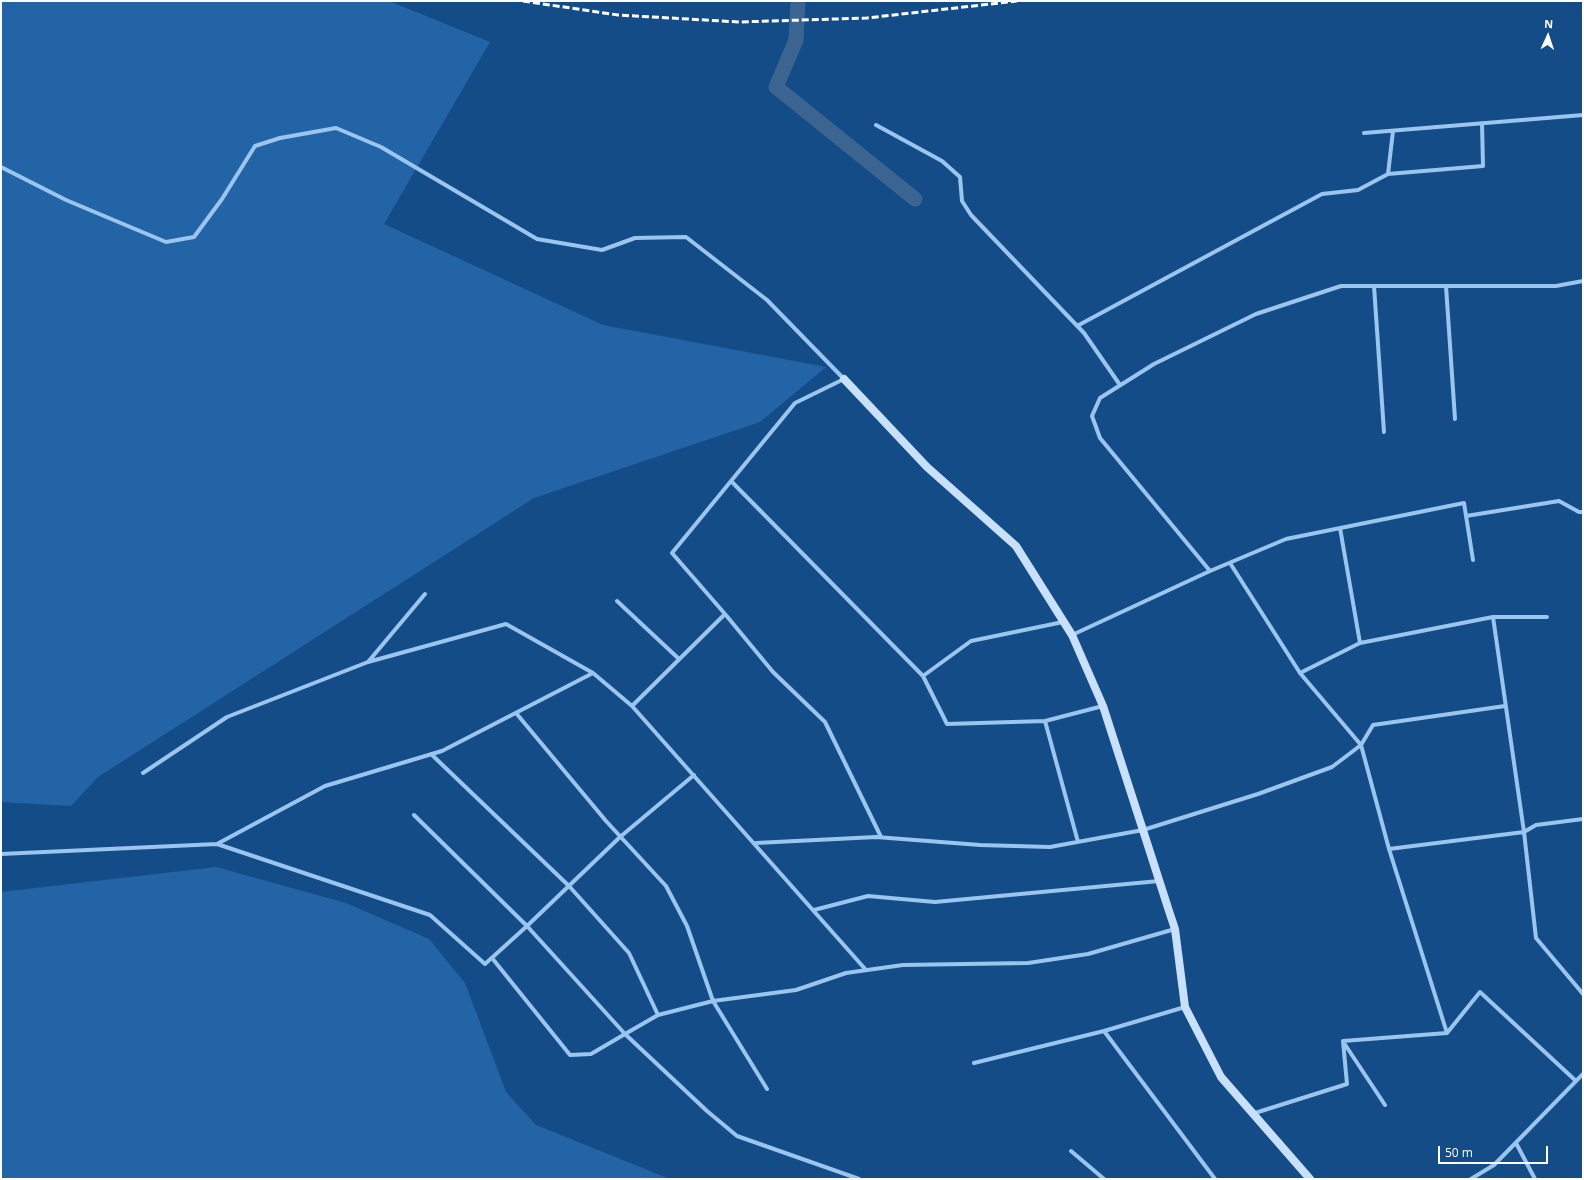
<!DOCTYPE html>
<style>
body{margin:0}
#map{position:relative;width:1584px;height:1180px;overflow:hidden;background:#144c88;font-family:"Open Sans",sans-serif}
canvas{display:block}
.frame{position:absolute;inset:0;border:2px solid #fff;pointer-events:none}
.north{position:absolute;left:1528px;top:16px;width:40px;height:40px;-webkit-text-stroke:3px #144c88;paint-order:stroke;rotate:3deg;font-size:11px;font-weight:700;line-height:16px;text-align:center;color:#fff}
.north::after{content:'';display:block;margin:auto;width:14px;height:18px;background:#fff;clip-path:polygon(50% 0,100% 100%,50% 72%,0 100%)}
.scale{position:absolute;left:1438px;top:1146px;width:110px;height:18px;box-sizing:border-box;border:2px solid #fff;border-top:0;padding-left:5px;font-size:12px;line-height:14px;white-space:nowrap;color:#fff;-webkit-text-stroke:3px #144c88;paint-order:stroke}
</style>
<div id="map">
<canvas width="1584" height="1180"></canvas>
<div class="frame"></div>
<div class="north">N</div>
<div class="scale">50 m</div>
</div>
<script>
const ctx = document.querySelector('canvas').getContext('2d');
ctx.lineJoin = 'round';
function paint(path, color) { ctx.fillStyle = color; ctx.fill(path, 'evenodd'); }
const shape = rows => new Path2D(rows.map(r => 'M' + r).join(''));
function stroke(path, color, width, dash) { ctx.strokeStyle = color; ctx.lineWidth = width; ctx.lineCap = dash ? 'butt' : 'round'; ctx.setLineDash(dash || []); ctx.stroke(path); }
const green = shape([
 [1,1,389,1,490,42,384,224,603,325,826,367,760,422,534,498,98,777,71,806,1,802],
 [216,867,346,903,429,939,465,983,506,1092,536,1125,670,1179,1,1179,1,892]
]);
const canal = shape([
 [798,1,796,40,776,87,915,199]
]);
const street = shape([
 [876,125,942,161,960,177,962,201,971,215,1084,333,1120,385],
 [1364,133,1583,115],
 [1,167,66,200,166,242,194,237,222,199,255,146,280,138,336,128,381,147,537,239,602,250,635,238,686,237,767,300,844,379,795,403,672,553,725,614,632,706,593,673,442,751,325,786,217,844,430,915,485,964,527,926,625,1034,658,1015,713,1001,796,990,846,973,903,965,1028,963,1088,954,1175,929],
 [1388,174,1483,166,1482,123],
 [1374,286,1384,432],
 [1446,286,1455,419],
 [1077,326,1322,194,1358,190,1388,174,1393,131],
 [731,481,923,676],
 [1466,516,1559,501,1579,512,1583,512],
 [1340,528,1360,643],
 [1230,563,1300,673,1361,745,1389,849,1524,832,1536,825,1583,819],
 [1210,571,1100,438,1092,416,1100,398,1154,364,1256,314,1341,286,1556,286,1583,281],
 [617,601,679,659],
 [725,614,773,672,825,722,881,837],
 [1493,617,1547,617],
 [1072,635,1210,571,1286,539,1464,503,1473,560],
 [368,662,425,594],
 [1300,673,1360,643,1493,617,1524,832,1536,938,1583,994],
 [632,706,866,970],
 [516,713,606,821,666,886,687,926,713,1001,767,1089],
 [1045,721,947,724,923,676,971,641,1063,622],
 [431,754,569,886,629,953,658,1015],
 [143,773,227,717,368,662,506,624,593,673],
 [414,815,527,926,620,837,694,775],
 [1078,842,1045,721,1103,706],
 [756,843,876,837,980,845,1050,847,1143,830,1258,794,1332,767,1361,745,1373,725,1505,706],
 [1,854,217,844],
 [814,910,868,896,935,902,1159,881],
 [492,958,570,1055,591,1054,625,1034,707,1111,737,1136,859,1179],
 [1185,1007,1104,1031,1215,1179],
 [1447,1033,1480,992,1576,1081],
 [1344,1043,1385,1105],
 [974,1063,1104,1031],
 [1255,1113,1347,1084,1343,1041,1447,1033,1389,849],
 [1516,1143,1535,1179],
 [1071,1151,1104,1179],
 [1471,1179,1494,1165,1583,1074]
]);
const secondary = shape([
 [844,379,927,467,1016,546,1072,635,1103,706,1169,911,1175,929,1185,1007,1221,1077,1310,1179]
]);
const rail = shape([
 [523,1,618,15,739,22,867,18,1017,1]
]);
paint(green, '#2364a6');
stroke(canal, '#3b6491', 15);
stroke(street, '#9ac5ef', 4);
stroke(secondary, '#c8e0fa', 8);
stroke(rail, '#fff', 3, [7, 3]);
</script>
